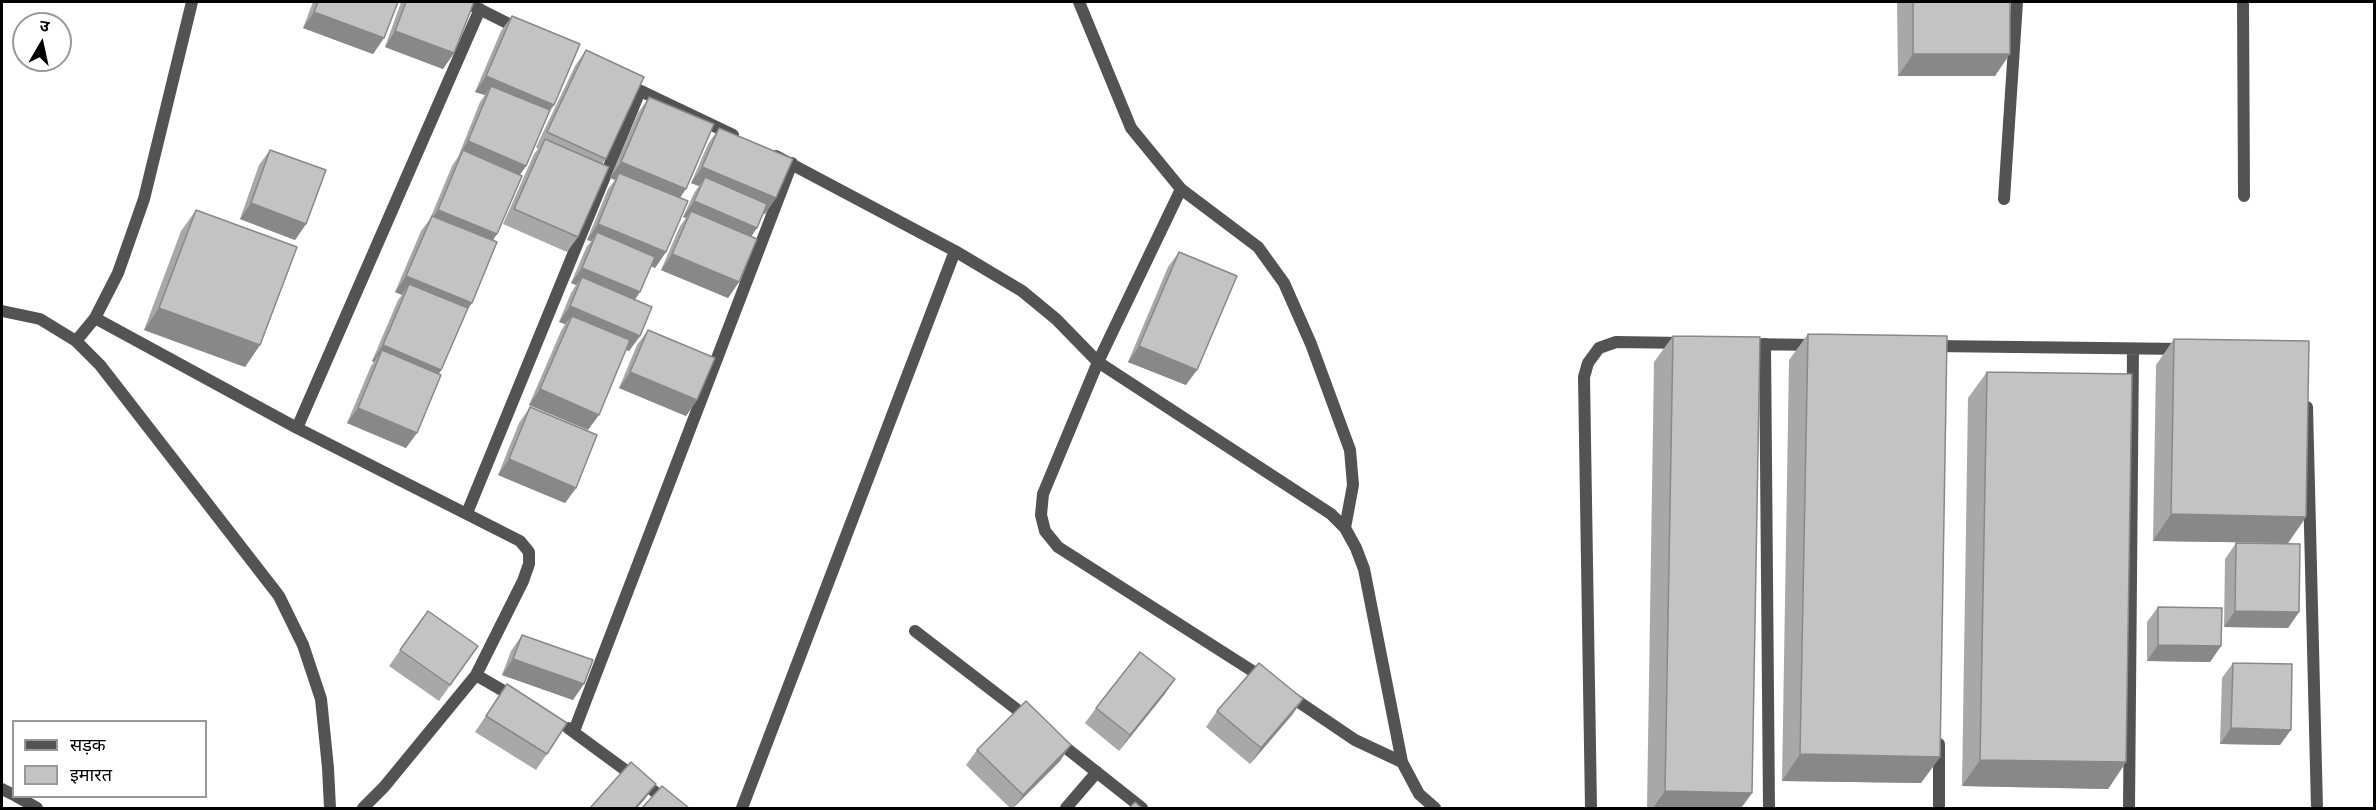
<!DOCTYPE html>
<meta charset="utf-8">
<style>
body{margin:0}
#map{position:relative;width:2376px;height:810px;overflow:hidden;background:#fff;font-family:"Source Sans 3","Noto Sans Devanagari",sans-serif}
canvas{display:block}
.frame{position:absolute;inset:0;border:3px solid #000;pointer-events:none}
.legend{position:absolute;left:12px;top:720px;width:195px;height:78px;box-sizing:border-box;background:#fff;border:2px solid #999;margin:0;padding:8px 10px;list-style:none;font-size:18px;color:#000}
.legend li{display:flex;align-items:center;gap:12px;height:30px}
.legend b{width:30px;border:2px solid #999}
.north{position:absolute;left:12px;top:12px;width:60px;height:60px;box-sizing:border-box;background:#fff;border:2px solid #999;border-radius:50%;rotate:9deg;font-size:16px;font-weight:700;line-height:24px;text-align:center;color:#000}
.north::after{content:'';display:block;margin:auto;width:21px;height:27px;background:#000;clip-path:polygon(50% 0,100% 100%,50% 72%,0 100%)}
</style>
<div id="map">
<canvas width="2376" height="810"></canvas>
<div class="frame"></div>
<ul class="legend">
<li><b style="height:8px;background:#535353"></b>सड़क</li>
<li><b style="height:16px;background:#c3c3c3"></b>इमारत</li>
</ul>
<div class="north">उ</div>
</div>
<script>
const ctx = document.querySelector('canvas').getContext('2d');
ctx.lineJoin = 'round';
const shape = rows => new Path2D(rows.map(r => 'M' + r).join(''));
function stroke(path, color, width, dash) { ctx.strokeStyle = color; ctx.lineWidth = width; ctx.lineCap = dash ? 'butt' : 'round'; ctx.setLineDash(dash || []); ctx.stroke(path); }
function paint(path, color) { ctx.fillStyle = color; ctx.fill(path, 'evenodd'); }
const street = shape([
 [465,2,521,30],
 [1079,2,1131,128,1181,189,1258,247,1284,283,1311,344,1350,450,1353,485,1345,528],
 [2243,2,2244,196],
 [624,83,733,135],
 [776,156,955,251,1022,291,1056,319,1098,362,1331,514,1345,528,1356,548,1364,569,1402,762,1419,794,1435,808],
 [1181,189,1098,362,1043,494,1041,515,1045,531,1058,547,1265,679],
 [2004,199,2017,2],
 [2,311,40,319,76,341,100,365,279,596,303,645,321,699,328,768,330,808],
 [95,318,297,428,520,541,529,552,529,564,523,581,476,675,384,787,363,808],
 [76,341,95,318,118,273,144,199,192,2],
 [1744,344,1817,345],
 [1765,344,1769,808],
 [1933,346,2183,349],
 [2307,407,2317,808],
 [297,428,480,9],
 [467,513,640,91],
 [915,631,1028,718],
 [476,675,514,697],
 [1287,694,1355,740,1402,762],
 [568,728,677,808],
 [574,731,792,163],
 [1056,740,1142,808],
 [2,789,14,795],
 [16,796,37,808],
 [742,808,955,251],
 [1066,808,1097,772],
 [1591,808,1584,377,1588,363,1599,348,1616,342,1685,343],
 [1939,808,1939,744],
 [2129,808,2133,349]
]);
const wall = shape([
 [313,2,398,2,384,38,373,54,303,28],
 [401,2,474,2,454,53,443,69,385,47],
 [1897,2,2010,2,1995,76,1898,76],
 [512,16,554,105,549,112,526,166,520,175,493,241,467,309,441,370,439,374,406,448,347,423,371,366,374,362,372,361,398,300,402,295,395,292,421,231,430,219,452,166,458,157,480,102,485,95,475,92,501,31],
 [586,50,606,159,602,164,578,237,567,252,503,224,534,154,538,149,536,147,575,66],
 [649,97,680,198,666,252,655,268,651,266,640,292,635,299,640,336,629,351,626,350,588,430,529,405,561,331,565,324,559,322,571,293,576,285,571,283,586,248,591,241,587,240,608,189,615,180,610,178,638,113],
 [719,128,776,198,765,214,763,213,751,237,739,282,728,298,661,270,680,226,686,218,683,217,694,193,699,186,691,183,708,144],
 [270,150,306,224,295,240,240,219,259,165],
 [196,210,260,345,245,367,144,330,181,231],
 [1179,252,1186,385,1128,362,1168,267],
 [648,330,697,400,686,416,619,388,637,345],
 [1808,334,1940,757,1921,783,1782,781,1789,360],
 [1673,336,1752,793,1741,808,1647,808,1654,362],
 [2174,339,2306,517,2288,543,2153,541,2156,365],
 [1987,372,2126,762,2108,789,1962,786,1968,398],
 [530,407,576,488,565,503,498,475,519,423],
 [2236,543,2299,612,2288,628,2224,627,2225,559],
 [2158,607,2221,646,2210,662,2147,661,2147,622],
 [428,611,478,646,439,701,389,666],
 [522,635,573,700,502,675,511,651],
 [2233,663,2280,745,2220,744,2222,678],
 [1175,679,1164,695,1119,751,1085,723,1096,708],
 [507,684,547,754,536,770,475,732],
 [1303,699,1292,715,1250,764,1206,727,1217,711],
 [977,750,1060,761,1013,808,1010,808,966,765]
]);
const shadedWall = shape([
 [314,12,384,38,373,54,303,28],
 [395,31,454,53,443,69,385,47],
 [1913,54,2010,54,1995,76,1898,76],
 [486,76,554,105,543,120,491,86,485,95,475,92],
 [468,141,526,166,515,181,463,150,458,157],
 [621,162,686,189,675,205,619,173,615,180,610,178],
 [702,167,776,198,765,214,701,187,705,177,699,186,691,183],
 [694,201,757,228,746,244,691,211,686,218,683,217],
 [251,203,306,224,295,240,240,219],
 [438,210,497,234,486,250,429,222],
 [598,224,666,252,655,268,593,242,597,232,591,241,587,240],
 [672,254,739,282,728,298,661,270],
 [582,268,640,292,629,308,582,277,576,285,571,283],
 [406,276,472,303,461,319,409,284,402,295,395,292],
 [570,306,640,336,629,351,568,325,572,316,565,324,559,322],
 [159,308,260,345,245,367,144,330],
 [383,345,441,370,430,385,382,350,374,362,372,361],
 [1139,346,1197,370,1186,385,1128,362],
 [630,372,697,400,686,416,619,388],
 [540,389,599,415,588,430,529,405],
 [358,408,417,433,406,448,347,423],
 [509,459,576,488,565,503,498,475],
 [2171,514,2306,517,2288,543,2153,541],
 [2235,611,2299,612,2288,628,2224,627],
 [2158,645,2221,646,2210,662,2147,661],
 [513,659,584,684,573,700,502,675],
 [1175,679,1164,695,1119,751,1130,735],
 [1303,699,1292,715,1250,764,1261,748],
 [2231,728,2291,730,2280,745,2220,744],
 [1071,745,1060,761,1013,808,1023,795],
 [1800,754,1940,757,1921,783,1782,781],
 [1980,760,2126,762,2108,789,1962,786],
 [656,784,645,799,637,808,635,808],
 [1665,791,1752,793,1741,808,1653,808]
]);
const building = shape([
 [318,2,398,2,384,38,314,12,318,2],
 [406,2,474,2,454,53,395,31,406,2],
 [1913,2,2010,2,2010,54,1913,54,1913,2],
 [512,16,580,44,554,105,486,76,512,16],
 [586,50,644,77,606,159,547,132,586,50],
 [491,86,550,110,526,166,468,141,491,86],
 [649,97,714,124,686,189,621,162,649,97],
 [719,128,793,159,776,198,702,167,719,128],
 [545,139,609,167,578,237,514,209,545,139],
 [270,150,326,170,306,224,251,203,270,150],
 [463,150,522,176,497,234,438,210,463,150],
 [619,173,688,201,666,252,598,224,619,173],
 [705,177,767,204,757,228,694,201,705,177],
 [196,210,297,247,260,345,159,308,196,210],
 [691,211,757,239,739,282,672,254,691,211],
 [432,216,497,242,472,303,406,276,432,216],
 [597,232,655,257,640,292,582,268,597,232],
 [1179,252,1237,276,1197,370,1139,346,1179,252],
 [582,277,652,307,640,336,570,306,582,277],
 [409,284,468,308,441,370,383,345,409,284],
 [572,316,630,340,599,415,540,389,572,316],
 [648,330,715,358,697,400,630,372,648,330],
 [1808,334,1947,336,1940,757,1800,754,1808,334],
 [1673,336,1760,337,1752,793,1665,791,1673,336],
 [2174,339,2309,341,2306,517,2171,514,2174,339],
 [382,350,441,375,417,433,358,408,382,350],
 [1987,372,2132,374,2126,762,1980,760,1987,372],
 [530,407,597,435,576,488,509,459,530,407],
 [2236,543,2300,544,2299,612,2235,611,2236,543],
 [2158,607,2222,608,2221,646,2158,645,2158,607],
 [428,611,478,646,450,685,400,650,428,611],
 [522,635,593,660,584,684,513,659,522,635],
 [1140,652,1175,679,1130,735,1096,708,1140,652],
 [1259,663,1303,699,1261,748,1217,711,1259,663],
 [2233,663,2292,664,2291,730,2231,728,2233,663],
 [507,684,567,723,547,754,486,716,507,684],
 [1026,701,1071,745,1023,795,977,750,1026,701],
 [631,762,656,784,635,808,590,808,631,762],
 [662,786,689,808,642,808,662,786],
 [1135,802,1142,808,1129,808,1135,802]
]);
stroke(street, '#535353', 12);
paint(wall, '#a8a8a8');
paint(shadedWall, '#888');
paint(building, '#c3c3c3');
stroke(building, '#888', 1.5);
</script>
